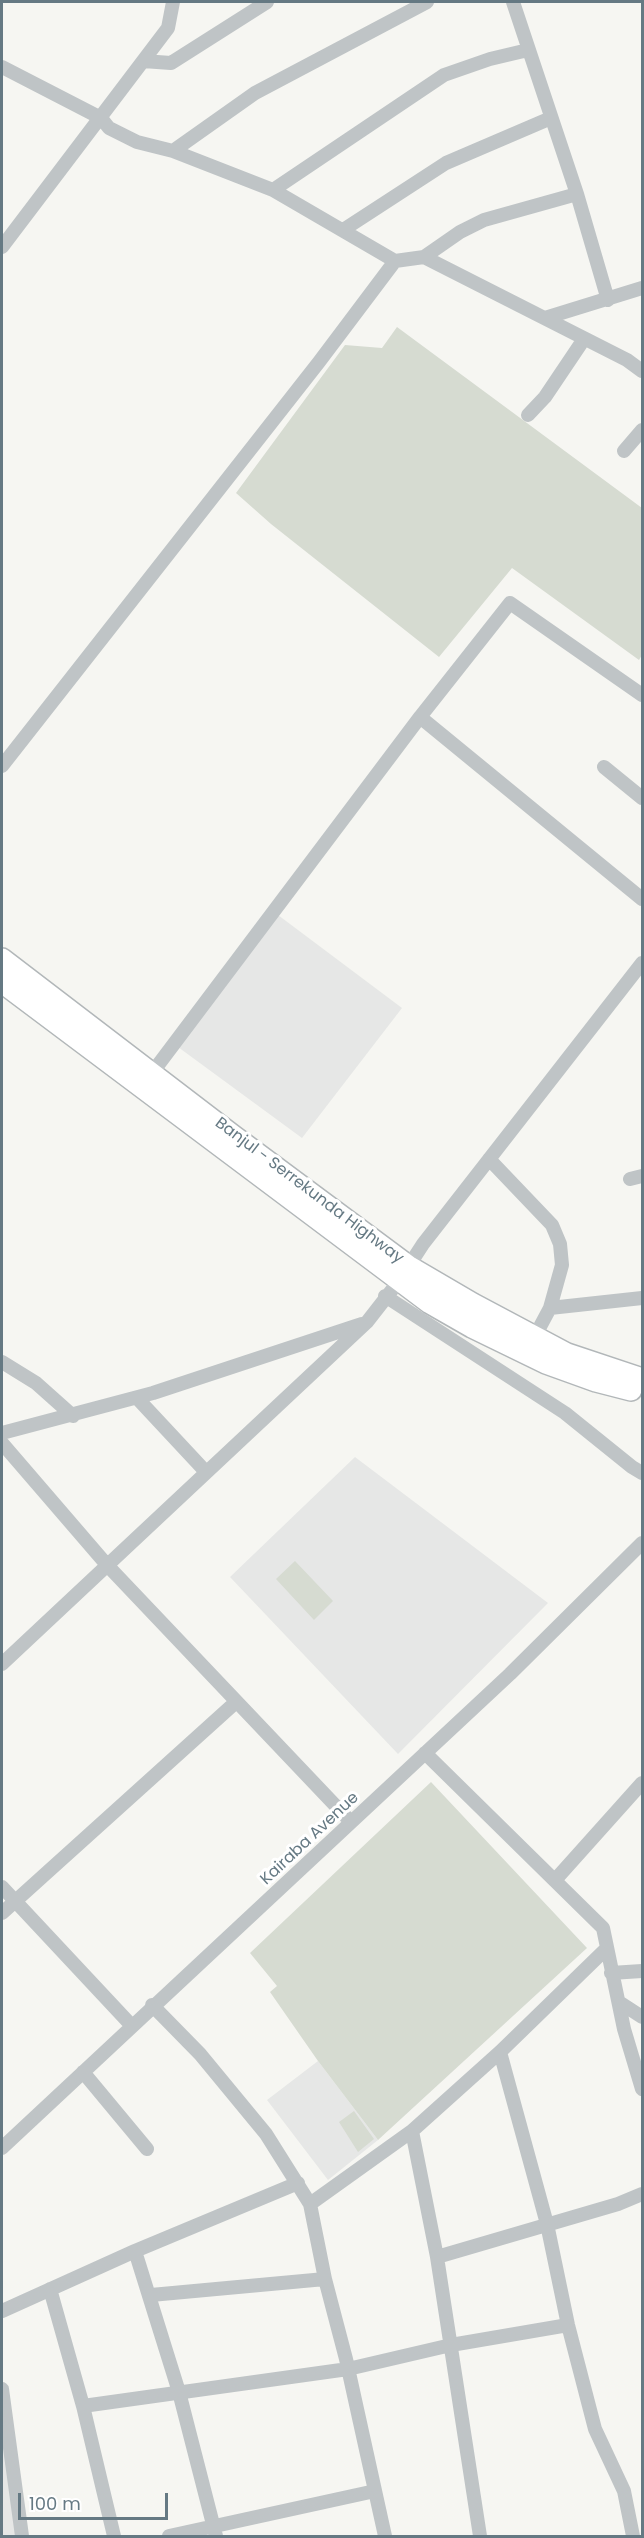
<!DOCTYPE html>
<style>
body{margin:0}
#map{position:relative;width:644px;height:2538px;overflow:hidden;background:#f6f6f2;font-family:Poppins,sans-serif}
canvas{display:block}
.frame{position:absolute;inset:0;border:3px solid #657983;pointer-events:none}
.scale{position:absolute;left:18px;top:2493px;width:150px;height:27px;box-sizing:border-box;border:3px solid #657983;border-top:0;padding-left:8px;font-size:18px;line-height:21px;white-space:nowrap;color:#657983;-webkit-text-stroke:4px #fff;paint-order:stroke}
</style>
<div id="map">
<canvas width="644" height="2538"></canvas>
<div class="frame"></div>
<div class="scale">100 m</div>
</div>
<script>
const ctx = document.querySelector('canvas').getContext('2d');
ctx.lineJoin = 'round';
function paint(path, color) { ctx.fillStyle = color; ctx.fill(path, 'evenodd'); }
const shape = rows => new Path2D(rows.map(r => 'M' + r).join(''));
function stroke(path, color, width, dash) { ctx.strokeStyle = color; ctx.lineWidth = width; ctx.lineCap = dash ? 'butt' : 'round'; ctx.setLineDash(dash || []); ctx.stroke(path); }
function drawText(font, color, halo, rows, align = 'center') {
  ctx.font = font + ' Poppins,sans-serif'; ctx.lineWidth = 6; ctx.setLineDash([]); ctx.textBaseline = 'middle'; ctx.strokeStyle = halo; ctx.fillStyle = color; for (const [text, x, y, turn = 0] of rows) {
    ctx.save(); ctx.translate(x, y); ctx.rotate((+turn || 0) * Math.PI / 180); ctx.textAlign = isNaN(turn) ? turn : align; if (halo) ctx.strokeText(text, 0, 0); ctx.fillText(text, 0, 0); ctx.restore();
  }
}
const built = shape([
 [278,915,402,1008,302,1138,178,1047],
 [355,1457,548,1603,398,1754,230,1577],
 [318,2061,378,2140,328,2180,267,2100],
 [2,2431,16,2536,2,2536]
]);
const green = shape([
 [397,327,642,508,642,655,639,660,512,568,439,657,271,524,236,493,345,345,382,348],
 [295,1561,333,1601,314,1620,276,1579],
 [431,1782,587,1948,378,2140,318,2061,270,1992,277,1986,250,1953],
 [354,2111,374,2139,358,2152,339,2122]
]);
const minor = shape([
 [513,2,577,194,608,300],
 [143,61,171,63,267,2],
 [2,67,101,118,109,128,137,142,173,151,273,190,395,261,424,257,460,232,484,220,577,194],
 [173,151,255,93,427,2],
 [273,190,444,75,490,59,528,50],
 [343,230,446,163,551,118],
 [2,247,168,28,173,2],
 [424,257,627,360,642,371],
 [545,318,642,288],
 [528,415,545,397,584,339],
 [624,451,642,430],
 [420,717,642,899],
 [2,766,319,362,395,261],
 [604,767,642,798],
 [152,1073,420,717,510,603,642,695],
 [489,1159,552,1225,560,1244,562,1265,550,1308],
 [630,1179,642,1176],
 [385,1296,565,1413,632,1467,642,1473],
 [534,1338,550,1308,642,1298],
 [2,1362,36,1383,73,1416],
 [137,1398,206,1472],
 [2,1433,153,1393,362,1324],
 [2,1443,107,1565,351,1822],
 [2,1664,367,1322,399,1281,423,1244,642,963],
 [425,1753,603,1928,624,2029,642,2089],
 [556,1879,642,1783],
 [2,1887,132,2026],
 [2,1913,236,1702],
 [611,1973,642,1971],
 [619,2002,642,2017],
 [152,2005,200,2054,266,2134,310,2204,325,2279,346,2359,385,2536],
 [500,2052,547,2224,568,2325,595,2429,624,2491,633,2536],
 [83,2072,147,2149],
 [412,2131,437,2257,480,2536],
 [2,2148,510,1674,642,1543],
 [310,2204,412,2131,500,2052,607,1948],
 [135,2251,179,2392,216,2536],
 [437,2257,618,2204,642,2194],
 [50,2289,83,2406,114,2536],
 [151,2295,325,2279],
 [2,2311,135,2251,298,2183],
 [2,2389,22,2536],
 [83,2406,348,2369,451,2345,568,2325],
 [169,2536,375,2491]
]);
const highway = shape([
 [2,959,232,1135,408,1266,473,1304,567,1354,642,1379],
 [2,982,430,1303,472,1327,546,1363,596,1381,631,1390]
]);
const streetNames = [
 ["Banjul - Serrekunda Highway",309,1191,37],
 ["Kairaba Avenue",310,1839,-43]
];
paint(built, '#e6e7e6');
paint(green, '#d6dbd1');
stroke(highway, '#b2b7b9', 24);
stroke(minor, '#bfc4c6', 14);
stroke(highway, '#fff', 21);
drawText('16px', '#657983', '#fff', streetNames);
</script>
